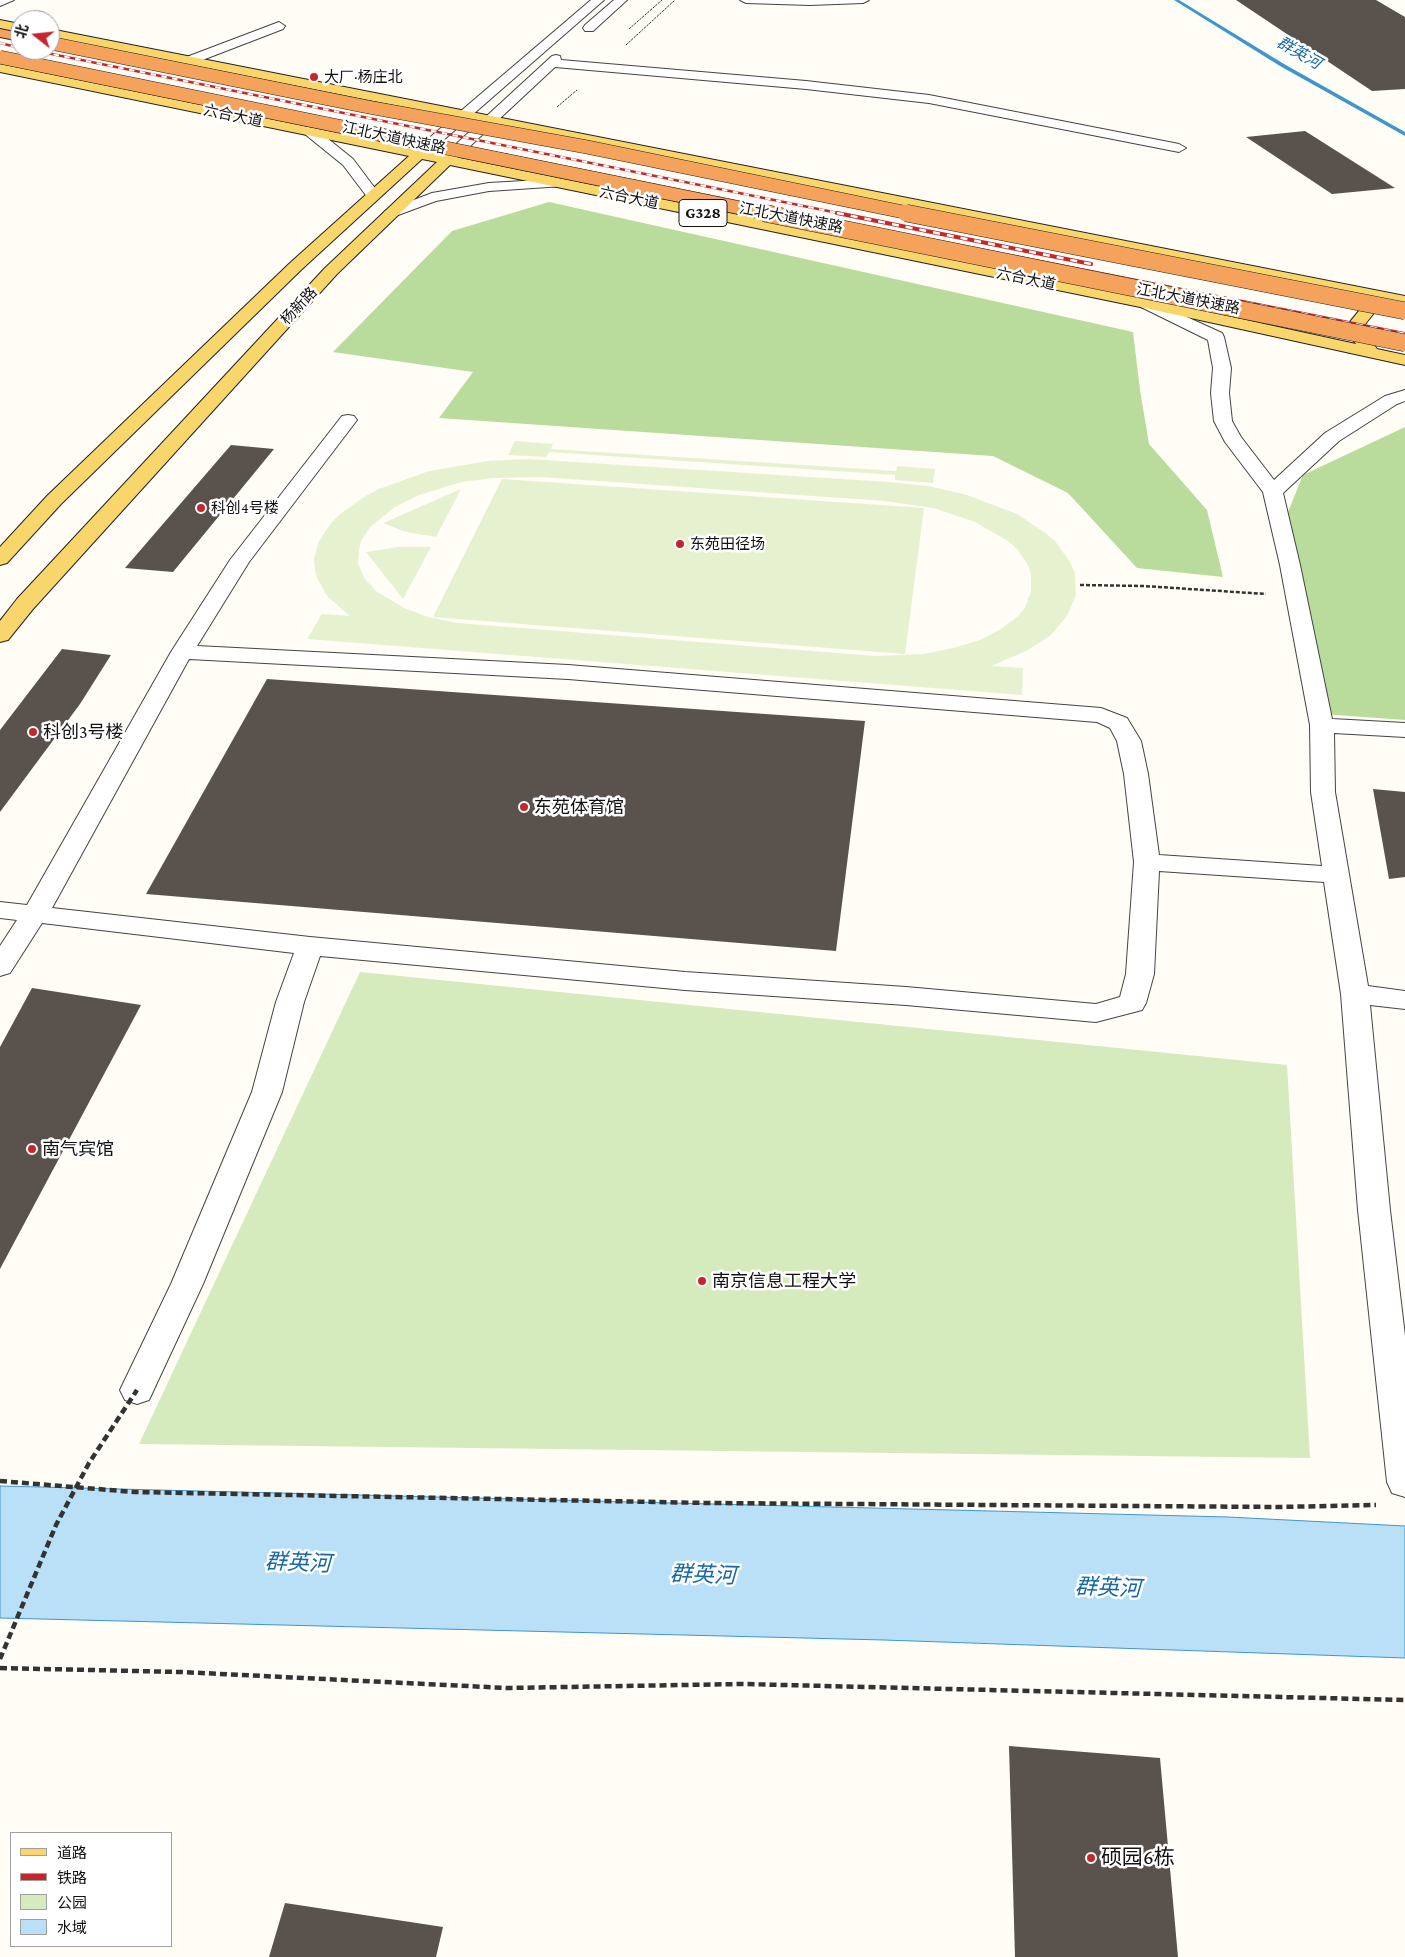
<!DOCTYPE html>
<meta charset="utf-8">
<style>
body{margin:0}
#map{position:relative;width:1405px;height:1957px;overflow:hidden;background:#fffdf5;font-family:"Crimson Pro","Noto Sans SC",serif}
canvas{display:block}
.legend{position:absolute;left:10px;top:1832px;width:162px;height:115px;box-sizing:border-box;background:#fff;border:1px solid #a0a0a0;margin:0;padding:6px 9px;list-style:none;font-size:15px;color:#111}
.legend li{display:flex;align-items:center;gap:10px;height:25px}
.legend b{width:25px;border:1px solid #a0a0a0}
.north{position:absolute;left:10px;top:10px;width:50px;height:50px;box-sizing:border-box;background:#fff;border:1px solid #a0a0a0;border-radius:50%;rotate:286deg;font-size:14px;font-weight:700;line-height:20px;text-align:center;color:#111}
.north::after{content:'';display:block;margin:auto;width:18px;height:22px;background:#c4262e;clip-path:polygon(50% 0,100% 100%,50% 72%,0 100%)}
</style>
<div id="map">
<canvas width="1405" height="1957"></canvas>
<ul class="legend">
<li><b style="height:6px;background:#f9d66b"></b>道路</li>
<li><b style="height:6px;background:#c4262e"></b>铁路</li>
<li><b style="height:14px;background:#d5ebbd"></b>公园</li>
<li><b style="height:14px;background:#b9e0f7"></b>水域</li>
</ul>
<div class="north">北</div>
</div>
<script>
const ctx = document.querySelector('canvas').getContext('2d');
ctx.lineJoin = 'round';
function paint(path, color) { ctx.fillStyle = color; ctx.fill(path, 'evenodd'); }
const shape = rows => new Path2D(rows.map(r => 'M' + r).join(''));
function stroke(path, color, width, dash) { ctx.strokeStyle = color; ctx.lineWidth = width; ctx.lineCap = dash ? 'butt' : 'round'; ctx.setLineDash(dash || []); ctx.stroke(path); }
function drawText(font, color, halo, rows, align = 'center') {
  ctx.font = font + ' "Crimson Pro","Noto Sans SC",serif'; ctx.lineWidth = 5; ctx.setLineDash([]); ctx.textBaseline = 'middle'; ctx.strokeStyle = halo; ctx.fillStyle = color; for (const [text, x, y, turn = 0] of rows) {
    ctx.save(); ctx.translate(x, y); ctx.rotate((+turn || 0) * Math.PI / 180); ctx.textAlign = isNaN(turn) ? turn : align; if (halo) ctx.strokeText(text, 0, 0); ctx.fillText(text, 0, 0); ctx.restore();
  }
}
const green = shape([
 [360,972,1287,1065,1310,1458,139,1444]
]);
const forest = shape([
 [549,202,1133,332,1140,390,1149,444,1207,510,1223,577,1137,568,1068,493,993,456,439,418,473,372,333,352,452,231],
 [1405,427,1405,720,1309,713,1279,534,1303,475]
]);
const pitch = shape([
 [515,441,553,444,551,449,896,471,897,466,935,469,933,483,895,480,895,475,549,452,546,457,508,455],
 [528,459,888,482,928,486,967,495,1017,514,1044,532,1055,541,1070,562,1075,573,1076,595,1067,616,1050,636,1026,651,991,666,1023,668,1022,695,307,639,322,614,350,616,327,596,317,578,315,569,314,559,319,541,331,523,340,514,364,497,379,489,429,471,488,461],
 [541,477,885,501,933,508,975,522,1008,541,1017,549,1028,565,1031,574,1031,591,1025,608,1018,616,1001,629,980,640,953,648,924,654,876,656,457,623,428,617,404,608,376,591,364,578,358,563,359,549,361,541,370,527,395,507,419,495,462,482,493,478],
 [502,479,924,508,905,654,433,617],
 [461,489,436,537,406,532,383,523],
 [398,547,431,547,403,599,366,552]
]);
const water = shape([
 [0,1486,1228,1517,1405,1526,1405,1658,884,1640,0,1618,0,1486]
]);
const stream = shape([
 [1174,0,1179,0,1284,64,1405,132,1405,136,1280,66,1174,0]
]);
const building = shape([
 [1236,0,1376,0,1405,17,1405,89,1372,91],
 [1305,131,1395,188,1332,194,1246,137],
 [231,445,274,449,173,572,125,568],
 [62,649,111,655,80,704,0,812,0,730],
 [267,679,865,721,836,951,146,894],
 [1373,789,1405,792,1405,877,1389,879],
 [32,988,141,1005,0,1269,0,1047],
 [1009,1746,1160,1758,1178,1957,1015,1957],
 [285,1903,443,1927,436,1957,269,1957]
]);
const pathFar2 = shape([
 [629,29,662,0],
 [626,45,675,0],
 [557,107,577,90]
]);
const pathFar1 = shape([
 [1080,585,1144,586,1266,594]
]);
const path = shape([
 [0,1481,134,1492,708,1503,1279,1507,1376,1505],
 [0,1668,181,1672,507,1688,743,1684,1405,1700]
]);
const minor = shape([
 [0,0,14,0,0,6,0,0],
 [591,0,604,0,424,157,414,157,412,154,414,151,591,0],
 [614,0,627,0,593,31,585,31,583,28,585,25,614,0],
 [740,0,869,0,863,3,810,5,746,3,740,0],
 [279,22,285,26,283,29,192,64,188,65,182,61,184,58,279,22],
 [556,55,560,56,561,60,806,81,929,95,1179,144,1186,148,1179,152,929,103,806,89,555,67,452,163,442,163,440,160,442,157,552,56,556,55],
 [311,128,316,129,353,159,380,195,378,198,368,198,343,165,306,135,304,132,311,128],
 [558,179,563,180,565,183,563,186,489,191,436,201,390,218,385,217,383,214,385,211,432,193,489,183,558,179],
 [1145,298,1222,333,1224,337,1231,368,1229,393,1232,421,1241,437,1274,480,1325,433,1385,396,1405,390,1405,401,1397,404,1339,441,1283,493,1300,565,1332,719,1405,723,1405,737,1334,733,1335,792,1368,986,1405,991,1405,1009,1370,1005,1390,1210,1405,1336,1405,1497,1392,1493,1387,1482,1358,1210,1341,994,1324,882,1159,871,1154,974,1146,1003,1142,1010,1096,1022,906,1005,685,990,320,956,304,1002,282,1092,203,1284,149,1400,137,1404,125,1400,120,1390,171,1284,252,1092,276,1002,294,953,42,923,10,973,0,976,0,946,17,920,0,918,0,902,27,905,171,652,230,560,342,416,348,415,354,416,357,420,249,562,197,646,568,665,1101,708,1127,718,1141,741,1148,774,1159,855,1322,866,1311,792,1310,725,1280,565,1263,492,1225,442,1214,421,1211,393,1213,368,1208,340,1139,306,1137,303,1139,300,1145,298],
 [189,659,568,679,1097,722,1110,728,1117,741,1124,774,1134,862,1126,974,1120,997,1096,1004,906,987,685,972,310,937,52,908,189,659]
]);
const major = shape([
 [0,20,20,24,20,32,0,28,0,20],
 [50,29,1405,296,1405,307,1374,313,1362,328,1377,349,1405,355,1405,365,1145,308,450,165,337,274,33,609,8,640,0,642,0,621,17,599,325,268,437,162,422,159,302,269,61,504,7,563,0,565,0,547,47,496,290,263,409,156,0,72,0,64,1145,298,1356,344,1345,328,1363,306,1383,301,50,37,50,29]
]);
const highway = shape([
 [0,29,20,33,20,41,0,37,0,29]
]);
const railFar1 = shape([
 [0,43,20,48],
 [32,50,843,214],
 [0,53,800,214]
]);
const rail = shape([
 [793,213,1405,334],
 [837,213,1091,264]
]);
const pathBridge = shape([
 [0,1659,56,1525,89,1463,137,1390]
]);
const highwayBridgeFar1 = shape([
 [50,43,368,107,587,147,913,214],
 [0,57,770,214]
]);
const highwayBridge = shape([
 [764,213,1405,343],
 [906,213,1405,311]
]);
const markers = [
 [314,77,5,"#c4262e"],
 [201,508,5,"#c4262e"],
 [680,544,5,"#c4262e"],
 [33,732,5,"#c4262e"],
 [524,807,5,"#c4262e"],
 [32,1149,5,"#c4262e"],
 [702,1281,5,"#c4262e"],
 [1091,1858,5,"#c4262e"]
];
const farPoinames = [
 ["大厂·杨庄北",324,77],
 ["科创4号楼",211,508],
 ["东苑田径场",690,544]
];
const farStreetnames = [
 ["六合大道",233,116,12],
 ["江北大道快速路",394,138,12],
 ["六合大道",629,198,12],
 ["江北大道快速路",791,218,11],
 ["六合大道",1026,279,12],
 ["江北大道快速路",1188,299,11],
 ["杨新路",299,306,-47]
];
const farWaternames = [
 ["群英河",1299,53,30]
];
const shields = [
 [703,213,48]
];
const shieldNames = [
 ["G328",703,213]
];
const poiNames = [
 ["科创3号楼",43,732],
 ["东苑体育馆",534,807],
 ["南气宾馆",42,1149],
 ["南京信息工程大学",712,1281]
];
const nearPoinames = [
 ["硕园6栋",1101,1858]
];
const nearWaternames = [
 ["群英河",298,1563,2],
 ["群英河",703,1575,2],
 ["群英河",1108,1588,2]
];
paint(green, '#d5ebbd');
paint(forest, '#b9dc9c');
paint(pitch, '#e6f2cf');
paint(water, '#b9e0f7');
stroke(water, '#3f96cf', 1);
paint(stream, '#3f96cf');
paint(building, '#5a524d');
stroke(minor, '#444', 2);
stroke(major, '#222', 2);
stroke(highway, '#222', 2);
stroke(pathFar2, '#333', 1, [2.5, 1]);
stroke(pathFar1, '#333', 2.5, [4, 2]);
stroke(path, '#333', 4.5, [7, 4]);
paint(minor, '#fff');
paint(major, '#f9d66b');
paint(highway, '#f5a25d');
stroke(railFar1, '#c4262e', 2.5);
stroke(rail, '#c4262e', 4);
stroke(railFar1, '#fff', 2, [5.5]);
stroke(rail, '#fff', 2.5, [7]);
stroke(highwayBridgeFar1, '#222', 14, []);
stroke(highwayBridge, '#222', 18, []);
stroke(pathBridge, '#333', 4.5, [7, 4]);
stroke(highwayBridgeFar1, '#f5a25d', 13);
stroke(highwayBridge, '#f5a25d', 17);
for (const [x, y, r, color] of markers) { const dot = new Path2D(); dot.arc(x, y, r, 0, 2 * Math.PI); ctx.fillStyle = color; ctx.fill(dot); stroke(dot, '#fff', 2); }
drawText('15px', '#111', '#fff', farPoinames, 'left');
drawText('15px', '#111', '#fff', farStreetnames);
drawText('italic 16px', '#1768a6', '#fff', farWaternames);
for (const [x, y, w] of shields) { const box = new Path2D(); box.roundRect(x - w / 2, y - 13.5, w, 27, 4); ctx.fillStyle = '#fff'; ctx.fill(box); stroke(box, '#111', 1); }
drawText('bold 16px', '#111', null, shieldNames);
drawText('18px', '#111', '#fff', poiNames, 'left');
drawText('21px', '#111', '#fff', nearPoinames, 'left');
drawText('italic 22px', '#1768a6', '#fff', nearWaternames);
</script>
